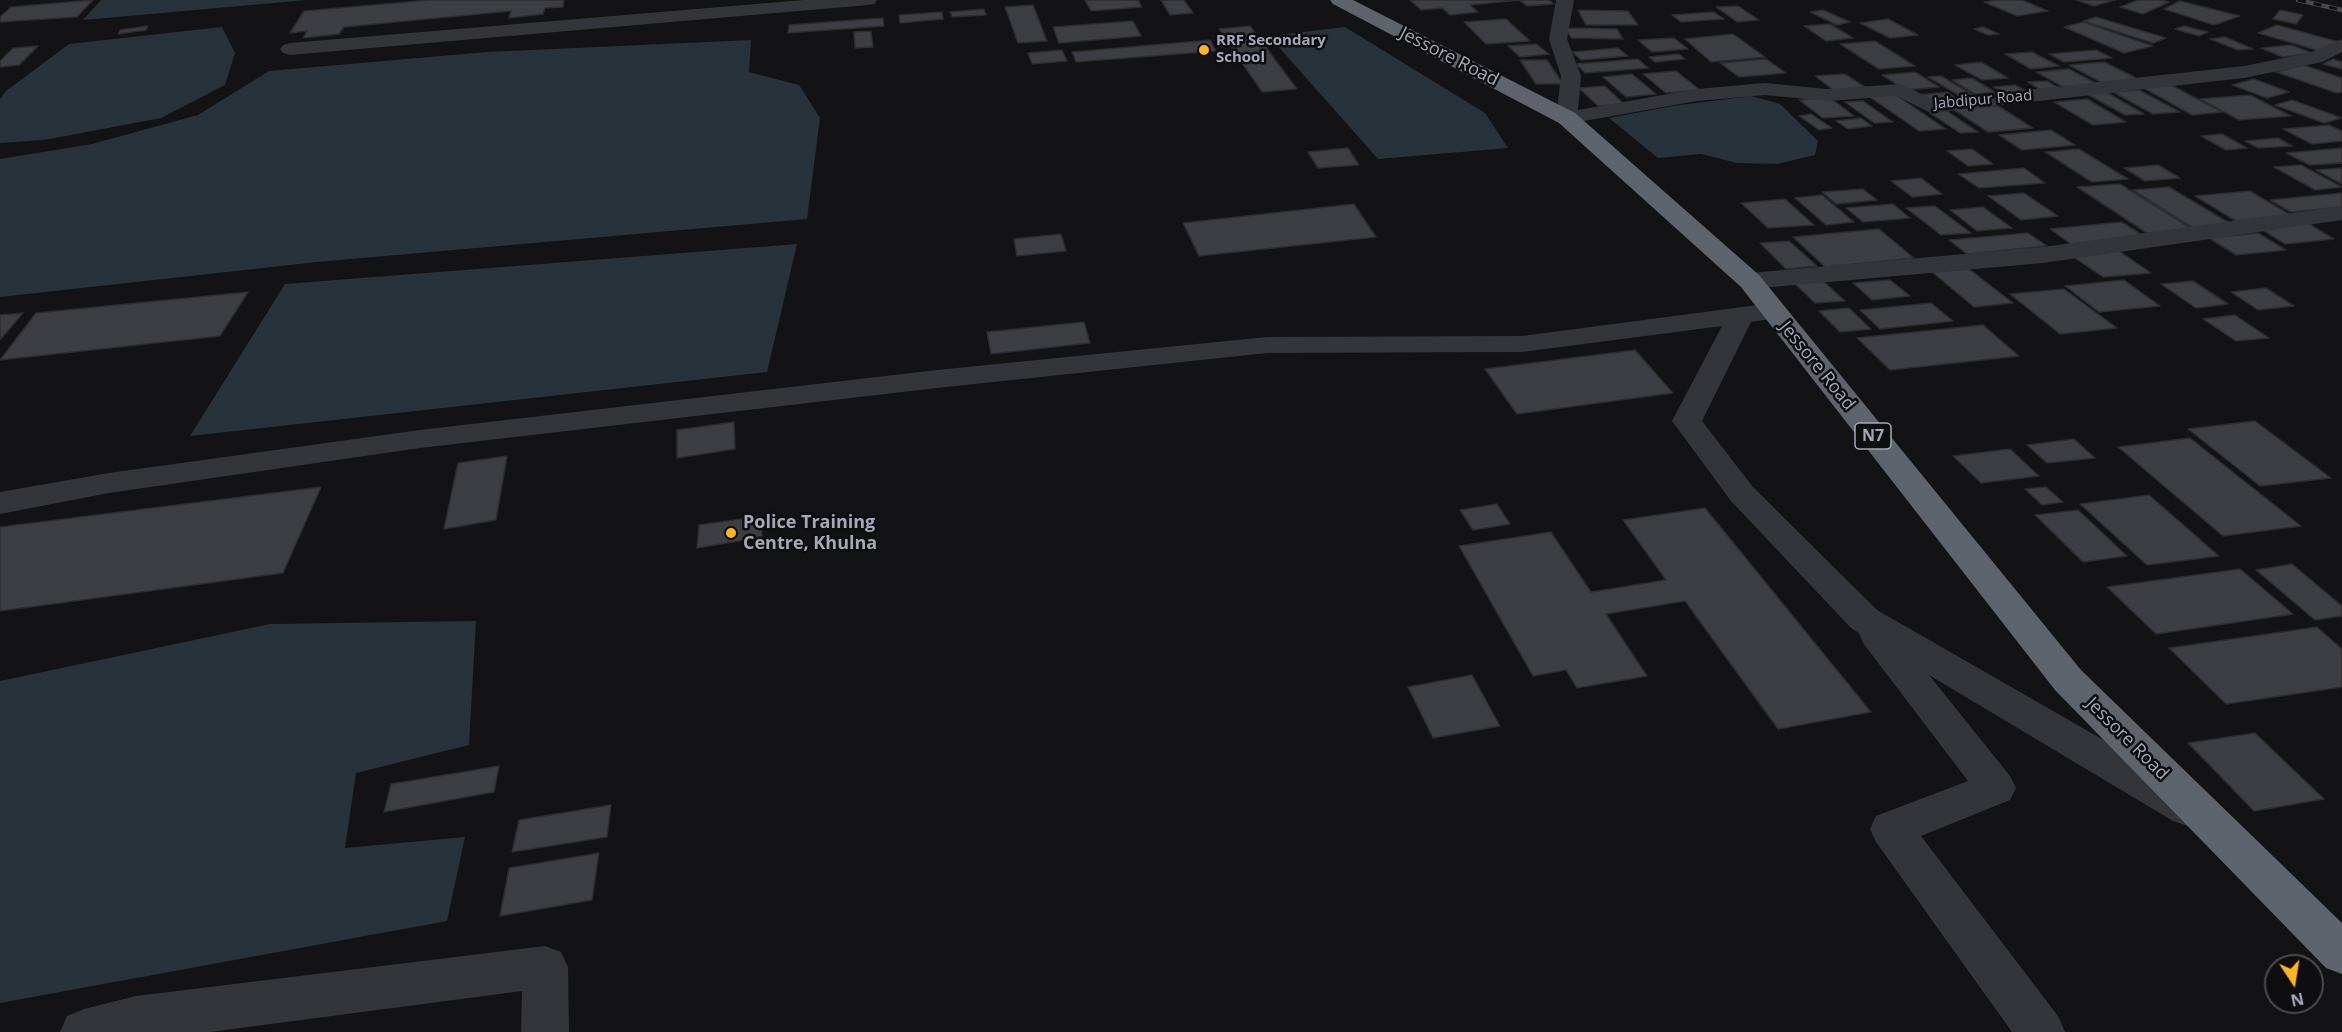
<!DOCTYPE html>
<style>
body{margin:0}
#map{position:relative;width:2342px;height:1032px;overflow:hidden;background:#131315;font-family:"Open Sans",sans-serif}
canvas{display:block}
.north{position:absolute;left:2264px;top:954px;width:60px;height:60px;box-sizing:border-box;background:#0e0e10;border:2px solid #4a4c53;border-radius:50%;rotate:168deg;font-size:16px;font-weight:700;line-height:24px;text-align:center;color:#a4a9b7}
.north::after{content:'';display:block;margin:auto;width:21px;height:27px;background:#ffb521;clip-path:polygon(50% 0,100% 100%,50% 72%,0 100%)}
</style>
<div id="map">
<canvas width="2342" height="1032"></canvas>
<div class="north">N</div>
</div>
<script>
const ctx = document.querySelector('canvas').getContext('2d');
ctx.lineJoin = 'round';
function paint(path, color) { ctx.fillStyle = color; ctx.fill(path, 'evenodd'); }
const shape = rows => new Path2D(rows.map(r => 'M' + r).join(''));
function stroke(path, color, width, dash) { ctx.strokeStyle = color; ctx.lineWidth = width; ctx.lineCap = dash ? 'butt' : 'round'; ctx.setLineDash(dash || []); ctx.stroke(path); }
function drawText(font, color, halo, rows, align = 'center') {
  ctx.font = font + ' "Open Sans",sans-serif'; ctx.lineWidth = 5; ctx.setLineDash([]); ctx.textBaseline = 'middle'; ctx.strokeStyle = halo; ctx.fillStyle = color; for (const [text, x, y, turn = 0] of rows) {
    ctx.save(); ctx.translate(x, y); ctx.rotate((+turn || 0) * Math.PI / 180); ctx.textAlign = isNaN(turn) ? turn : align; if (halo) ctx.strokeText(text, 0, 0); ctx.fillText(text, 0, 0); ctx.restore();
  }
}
const water = shape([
 [101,0,307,0,83,20],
 [222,27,235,53,225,85,161,118,44,140,0,143,0,99,6,91,69,44],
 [1345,27,1485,113,1508,148,1378,159,1269,36],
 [751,40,749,72,799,85,820,118,807,219,317,262,0,297,0,159,92,144,198,115,269,71,487,52],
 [1751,96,1780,104,1818,141,1815,155,1777,164,1737,163,1701,154,1658,158,1609,118,1673,106],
 [797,244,767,372,190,436,285,284],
 [476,621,469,745,356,773,345,848,465,837,447,921,0,1003,0,681,270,624]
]);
const building = shape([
 [93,0,77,17,0,22,0,17,11,7,93,0],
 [430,0,564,0,563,7,545,8,543,14,509,18,511,11,344,27,339,34,303,38,307,31,290,33,304,11,430,0],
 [1085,0,1138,0,1142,7,1091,11,1085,0],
 [1161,0,1184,0,1193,13,1170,15,1161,0],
 [1410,0,1549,0,1554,4,1527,6,1519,0,1470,5,1478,12,1450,15,1442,8,1421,10,1410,0],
 [1997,0,2022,0,2048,11,2017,16,1984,2,1997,0],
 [2076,0,2115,0,2094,6,2076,0],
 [2138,0,2161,0,2169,2,2143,14,2120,7,2138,0],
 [2180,1,2240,16,2214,25,2164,9,2180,1],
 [1033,5,1047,41,1018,43,1005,7,1033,5],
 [1738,6,1759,20,1737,22,1716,7,1738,6],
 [984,9,986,15,952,17,950,12,984,9],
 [1578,10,1628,11,1638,25,1586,25,1578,10],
 [1823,10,1850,22,1837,25,1810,12,1823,10],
 [2280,10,2303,15,2296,24,2273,19,2280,10],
 [942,12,943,19,900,23,899,15,942,12],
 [1714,12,1724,19,1681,22,1672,15,1714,12],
 [2096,17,2166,38,2153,43,2084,21,2096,17],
 [883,18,884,26,788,33,789,25,883,18],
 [1506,19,1530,41,1486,44,1464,22,1506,19],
 [1888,19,1918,35,1890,38,1860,23,1888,19],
 [1133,21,1141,36,1059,43,1053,27,1133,21],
 [2083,22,2153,46,2124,53,2064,27,2083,22],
 [1830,24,1853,38,1826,41,1804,26,1830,24],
 [2277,25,2339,42,2320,51,2258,33,2277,25],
 [148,26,146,30,118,34,120,30,148,26],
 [1250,26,1297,89,1262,92,1219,29,1250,26],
 [2184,26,2208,32,2199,36,2175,29,2184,26],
 [1983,27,1999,34,1988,35,1974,29,1983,27],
 [1566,28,1617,29,1623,39,1571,38,1566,28],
 [871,31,873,47,855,48,854,32,871,31],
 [1733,34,1765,57,1711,62,1685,39,1733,34],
 [2225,37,2253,49,2238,50,2210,39,2225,37],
 [1674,38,1688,49,1652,52,1638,40,1674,38],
 [1210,40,1216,51,1076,62,1072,52,1210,40],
 [1875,41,1915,66,1879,69,1840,44,1875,41],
 [1536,44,1549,54,1520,57,1508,46,1536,44],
 [2291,45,2312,53,2283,57,2261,48,2291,45],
 [38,46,19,65,0,67,0,61,13,48,38,46],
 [1618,48,1628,56,1581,60,1572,52,1618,48],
 [1062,50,1067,61,1032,64,1028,53,1062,50],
 [2096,50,2112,58,2064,62,2049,54,2096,50],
 [2032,52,2059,66,2031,69,2005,54,2032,52],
 [1679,54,1685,59,1655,62,1649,57,1679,54],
 [1638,59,1648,68,1585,73,1576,64,1638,59],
 [1766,59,1786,73,1739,77,1720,63,1766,59],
 [2333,59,2342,62,2342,69,2323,64,2333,59],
 [1520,60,1547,60,1563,84,1536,84,1520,60],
 [1981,62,2008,78,1982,80,1955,65,1981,62],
 [2104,62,2142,81,2106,85,2069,65,2104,62],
 [2303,65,2342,78,2342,92,2337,93,2276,72,2303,65],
 [2069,69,2101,86,2067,89,2036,72,2069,69],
 [1676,71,1700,90,1666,93,1643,74,1676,71],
 [1915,72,1939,87,1906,90,1882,75,1915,72],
 [1632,74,1656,94,1626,97,1603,77,1632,74],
 [1845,74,1868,89,1836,92,1815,76,1845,74],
 [1941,76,1973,95,1960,96,1928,77,1941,76],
 [1972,78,1995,92,1975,94,1952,80,1972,78],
 [2254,79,2289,92,2267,98,2232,85,2254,79],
 [2047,81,2060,89,2041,90,2028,82,2047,81],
 [2015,85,2028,92,2006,94,1993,87,2015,85],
 [2171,85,2222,112,2192,115,2142,87,2171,85],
 [1605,86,1624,104,1598,106,1579,88,1605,86],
 [2139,90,2180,112,2153,114,2113,92,2139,90],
 [1947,92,1956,98,1928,100,1919,95,1947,92],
 [2106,92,2144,114,2125,115,2087,94,2106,92],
 [1893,93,1946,129,1919,131,1867,95,1893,93],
 [2250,95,2291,116,2239,120,2200,99,2250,95],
 [1829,97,1854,116,1823,118,1799,100,1829,97],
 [2087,99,2126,122,2093,125,2054,102,2087,99],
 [2292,100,2342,118,2324,123,2275,105,2292,100],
 [1863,101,1893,122,1874,123,1845,102,1863,101],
 [1998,106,2033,128,1988,132,1953,109,1998,106],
 [1947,111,1978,132,1960,133,1930,113,1947,111],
 [1811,114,1832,128,1819,130,1799,116,1811,114],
 [1861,118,1872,126,1848,129,1836,121,1861,118],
 [2329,125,2342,131,2342,141,2312,144,2283,129,2329,125],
 [2051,130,2075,145,2022,150,1999,135,2051,130],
 [2222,134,2247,148,2226,150,2201,136,2222,134],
 [2278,138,2292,146,2258,148,2245,141,2278,138],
 [1348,148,1359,165,1318,168,1308,152,1348,148],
 [2342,148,2342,163,2310,165,2286,153,2342,148],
 [1972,149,1993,164,1968,166,1947,151,1972,149],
 [2079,149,2128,179,2092,182,2045,152,2079,149],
 [2158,165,2180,178,2145,181,2124,168,2158,165],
 [2301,165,2342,187,2315,190,2274,167,2301,165],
 [2024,168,2045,183,1979,188,1958,174,2024,168],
 [2342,168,2342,184,2316,170,2342,168],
 [1921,178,1942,194,1912,197,1891,181,1921,178],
 [2120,184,2192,229,2147,233,2077,187,2120,184],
 [2169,187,2231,224,2193,228,2133,190,2169,187],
 [1863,189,1877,200,1836,204,1822,192,1863,189],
 [2250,191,2292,216,2236,221,2195,196,2250,191],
 [2024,193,2058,216,2021,220,1988,196,2024,193],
 [2342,193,2342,207,2291,212,2270,200,2342,193],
 [1822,195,1854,222,1826,225,1795,198,1822,195],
 [1785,199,1814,225,1768,228,1741,203,1785,199],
 [1354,204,1376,237,1199,256,1183,223,1354,204],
 [1893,204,1910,218,1863,222,1846,208,1893,204],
 [1935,206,1971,233,1941,235,1906,208,1935,206],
 [1983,207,2012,228,1977,231,1950,210,1983,207],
 [2122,222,2145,237,2071,244,2050,229,2122,222],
 [2309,224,2334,239,2285,244,2261,229,2309,224],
 [1879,229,1914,258,1825,267,1793,237,1879,229],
 [2028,233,2047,246,1967,254,1949,240,2028,233],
 [2258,233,2286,250,2236,255,2209,238,2258,233],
 [1061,234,1066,251,1017,256,1014,239,1061,234],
 [1789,241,1817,266,1786,269,1760,243,1789,241],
 [2119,251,2151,273,2103,277,2072,256,2119,251],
 [1969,269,2013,303,1974,307,1932,272,1969,269],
 [1822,280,1845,301,1815,303,1793,282,1822,280],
 [1890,280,1910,296,1872,300,1853,283,1890,280],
 [2124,280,2160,306,2099,312,2065,286,2124,280],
 [2193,281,2228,304,2196,308,2161,284,2193,281],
 [2266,288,2294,306,2258,310,2231,292,2266,288],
 [2064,289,2117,328,2060,334,2010,294,2064,289],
 [248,292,220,336,0,360,36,313,248,292],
 [1931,303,1953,321,1880,329,1860,310,1931,303],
 [1849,308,1871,329,1840,332,1819,311,1849,308],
 [23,313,0,340,0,315,23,313],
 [2235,315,2269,338,2236,341,2203,319,2235,315],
 [1084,322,1090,343,991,354,987,332,1084,322],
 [1983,325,2019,356,1890,370,1857,338,1983,325],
 [1635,350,1673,393,1517,414,1485,369,1635,350],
 [2255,421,2331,478,2260,486,2188,429,2255,421],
 [734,422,735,449,677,458,677,430,734,422],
 [2190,438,2301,526,2223,536,2118,447,2190,438],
 [2074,439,2095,458,2047,463,2027,445,2074,439],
 [2010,449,2039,476,1981,483,1953,456,2010,449],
 [507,456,496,520,444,529,458,463,507,456],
 [321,487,283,573,0,611,0,527,321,487],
 [2046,487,2063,502,2042,505,2025,489,2046,487],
 [2149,495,2219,556,2147,565,2080,504,2149,495],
 [1497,504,1510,524,1473,530,1460,510,1497,504],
 [1705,508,1871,712,1778,729,1685,601,1606,614,1647,676,1577,688,1566,670,1533,676,1459,546,1551,532,1591,592,1666,580,1623,520,1705,508],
 [2078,510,2127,556,2083,562,2035,515,2078,510],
 [761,516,762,537,697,548,699,525,761,516],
 [2292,564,2342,606,2342,616,2315,620,2256,570,2292,564],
 [2240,569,2293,614,2156,634,2107,587,2240,569],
 [2317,627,2342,649,2342,687,2226,704,2169,648,2317,627],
 [1472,675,1500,726,1433,738,1408,687,1472,675],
 [2255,733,2324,799,2254,811,2188,743,2255,733],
 [499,766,494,792,384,812,391,784,499,766],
 [611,805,607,837,512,852,519,820,611,805],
 [599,853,592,900,500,916,509,868,599,853]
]);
const street = shape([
 [804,0,877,0,874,4,868,5,290,55,283,53,280,49,283,45,290,43,804,0],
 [1556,0,1574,0,1567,39,1581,76,1578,110,1697,89,1765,83,1827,89,1901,84,1934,100,2244,66,2309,53,2342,39,2342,52,2322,62,2244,78,1931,113,1897,96,1827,101,1765,95,1697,101,1567,124,1559,123,1556,118,1561,76,1549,39,1556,0],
 [2342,206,2342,220,2043,263,1750,289,1741,287,1737,281,1741,275,1750,273,2043,247,2342,206],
 [1773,303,1783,305,1786,311,1783,317,1751,322,1702,421,1753,487,1877,610,2203,797,2209,809,2203,821,2188,826,2173,821,1929,675,2010,776,2016,788,2010,800,1921,836,2058,1016,2065,1032,2012,1032,1876,842,1870,829,1876,816,1968,781,1863,643,1859,633,1851,628,1731,501,1672,421,1722,326,1522,352,1267,353,937,388,420,448,109,493,0,514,0,492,109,473,420,430,937,370,1267,337,1522,336,1773,303],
 [545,946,561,952,568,967,569,1032,521,1032,522,991,210,1032,60,1032,67,1016,84,1009,136,996,545,946]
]);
const highway = shape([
 [1330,0,1353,0,1575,113,1759,275,2081,670,2342,923,2342,974,2326,968,2055,690,1741,287,1559,123,1333,4,1330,0]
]);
const rail = shape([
 [2298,0,2342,10]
]);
const markers = [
 [1204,50,6,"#ffb521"],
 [731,533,6,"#ffb521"]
];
const farPoinames = [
 ["RRF Secondary",1216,41],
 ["School",1216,58]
];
const farStreetnames = [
 ["Jabdipur Road",1983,100,-5]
];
const shields = [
 [1873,436,36]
];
const shieldNames = [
 ["N7",1873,436]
];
const streetNames = [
 ["Jessore Road",1449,57,27],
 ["Jessore Road",1817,366,51],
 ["Jessore Road",2127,739,45]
];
const poiNames = [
 ["Police Training",743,523],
 ["Centre, Khulna",743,544]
];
paint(water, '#28323a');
paint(building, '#3d3e43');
stroke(building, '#2d2d31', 1.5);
paint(street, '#34353b');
paint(highway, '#5f636c');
stroke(rail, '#474950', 4.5);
stroke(rail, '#0e0e10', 3, [8]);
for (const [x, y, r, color] of markers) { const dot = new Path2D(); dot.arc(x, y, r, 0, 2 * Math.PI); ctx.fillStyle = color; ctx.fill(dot); stroke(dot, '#0e0e10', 2); }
drawText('bold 15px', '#a4a9b7', '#0e0e10', farPoinames, 'left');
drawText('15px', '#a4a9b7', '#0e0e10', farStreetnames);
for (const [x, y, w] of shields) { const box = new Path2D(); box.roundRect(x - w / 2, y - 13, w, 26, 4.5); ctx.fillStyle = '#0e0e10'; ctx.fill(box); stroke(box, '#a4a9b7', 1.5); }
drawText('bold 16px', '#a4a9b7', null, shieldNames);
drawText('18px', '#a4a9b7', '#0e0e10', streetNames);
drawText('bold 18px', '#a4a9b7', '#0e0e10', poiNames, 'left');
</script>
